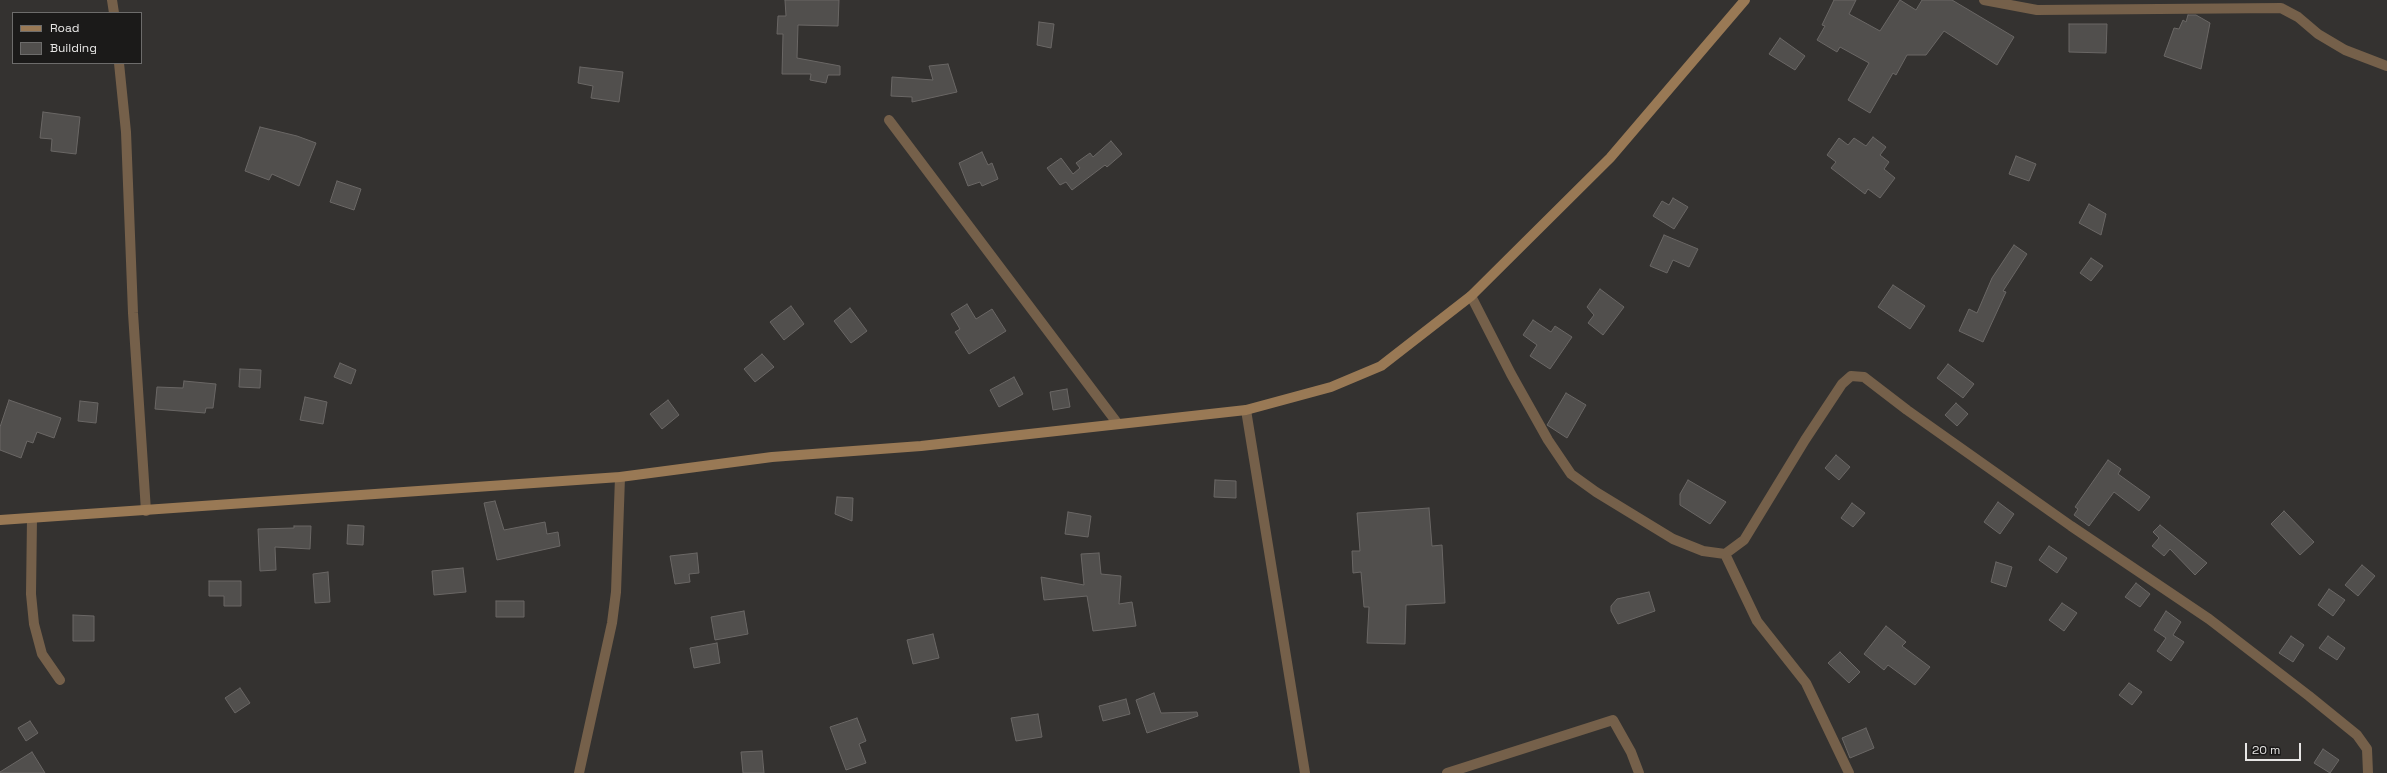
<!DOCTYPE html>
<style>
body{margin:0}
#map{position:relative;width:2387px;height:773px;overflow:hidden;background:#343230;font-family:"Space Grotesk",sans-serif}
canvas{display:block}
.legend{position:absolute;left:12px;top:12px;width:130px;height:52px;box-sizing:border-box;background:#1b1a19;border:1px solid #6d6c6b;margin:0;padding:5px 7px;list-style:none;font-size:12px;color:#e7e6e5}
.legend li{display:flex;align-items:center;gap:8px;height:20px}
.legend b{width:20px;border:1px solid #6d6c6b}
.scale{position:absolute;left:2245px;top:743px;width:56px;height:18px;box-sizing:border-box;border:2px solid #e7e6e5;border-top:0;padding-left:5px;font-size:12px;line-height:14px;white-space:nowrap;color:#e7e6e5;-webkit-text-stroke:3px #1b1a19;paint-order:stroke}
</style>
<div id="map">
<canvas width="2387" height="773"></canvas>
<ul class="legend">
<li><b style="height:5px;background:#997955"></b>Road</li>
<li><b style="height:11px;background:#514f4d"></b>Building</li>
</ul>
<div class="scale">20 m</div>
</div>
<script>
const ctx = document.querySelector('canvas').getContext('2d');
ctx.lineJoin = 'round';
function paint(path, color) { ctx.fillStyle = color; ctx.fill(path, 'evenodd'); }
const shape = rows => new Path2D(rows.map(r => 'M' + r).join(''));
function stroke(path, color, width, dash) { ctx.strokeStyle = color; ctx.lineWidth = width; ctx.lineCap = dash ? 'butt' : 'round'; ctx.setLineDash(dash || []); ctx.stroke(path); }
const building = shape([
 [785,0,839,0,838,26,798,25,797,58,840,66,840,75,828,75,826,83,810,80,811,74,782,74,783,34,777,34,778,16,786,16,785,0],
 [1834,0,1856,0,1849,14,1880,31,1900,0,1916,10,1922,0,1952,0,2014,37,1997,65,1944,31,1926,55,1907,55,1896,75,1893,73,1870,113,1848,100,1869,63,1840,47,1837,52,1817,40,1825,26,1822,25,1834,0],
 [2188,15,2196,15,2210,23,2201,69,2164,56,2174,28,2179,29,2183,20,2186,22,2188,15],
 [1039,22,1054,24,1051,48,1037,45,1039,22],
 [2069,24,2107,24,2106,53,2069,52,2069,24],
 [1780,38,1805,56,1795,70,1769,54,1780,38],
 [948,64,957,92,912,102,912,97,891,96,892,77,933,80,929,66,948,64],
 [580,67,623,72,619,102,591,98,593,86,578,83,580,67],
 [43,112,80,117,76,154,51,151,52,139,40,138,43,112],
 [260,127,297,136,316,143,299,186,272,174,269,180,245,171,260,127],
 [1873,137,1886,147,1880,155,1889,162,1884,169,1895,178,1880,198,1868,189,1865,194,1831,168,1836,162,1827,155,1839,138,1848,145,1854,138,1866,146,1873,137],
 [1111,141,1122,154,1107,167,1105,165,1072,190,1066,182,1060,185,1047,168,1061,158,1073,174,1080,168,1076,163,1090,153,1093,157,1111,141],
 [982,152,988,165,992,163,998,179,982,186,980,182,968,186,959,163,982,152],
 [2016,156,2036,164,2029,181,2009,174,2016,156],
 [337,181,361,189,354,210,330,202,337,181],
 [1673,198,1688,207,1674,229,1653,216,1662,201,1669,205,1673,198],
 [2089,204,2106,214,2101,235,2079,223,2089,204],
 [1664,235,1698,249,1689,267,1673,260,1667,273,1650,266,1664,235],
 [2014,245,2027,254,2003,291,2006,292,1983,342,1959,331,1969,309,1977,313,1992,278,2014,245],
 [2091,258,2103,266,2091,281,2080,273,2091,258],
 [1893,285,1925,306,1910,329,1878,307,1893,285],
 [1600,289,1624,307,1603,335,1588,323,1594,315,1587,307,1600,289],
 [967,304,976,319,992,309,1006,331,969,354,955,332,960,329,951,314,967,304],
 [791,306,804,324,784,340,770,322,791,306],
 [850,308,867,331,851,343,834,321,850,308],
 [1533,320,1551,332,1555,326,1572,337,1550,369,1530,356,1537,345,1523,335,1533,320],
 [762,354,774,367,755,382,744,369,762,354],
 [340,363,356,370,351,384,334,377,340,363],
 [1948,364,1974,384,1963,398,1937,378,1948,364],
 [240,369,261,370,260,388,239,387,240,369],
 [1014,377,1023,394,999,407,990,390,1014,377],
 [184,381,216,384,213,408,206,408,205,413,155,409,157,387,183,388,184,381],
 [1067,389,1070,407,1053,410,1050,392,1067,389],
 [1566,393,1586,405,1567,438,1547,425,1566,393],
 [305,397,327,402,323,424,300,420,305,397],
 [9,400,61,418,54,438,37,432,33,443,27,441,21,458,0,450,0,427,9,400],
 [668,400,679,415,662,429,650,414,668,400],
 [80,401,98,403,96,423,78,421,80,401],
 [1956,403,1968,414,1957,426,1945,415,1956,403],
 [1836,455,1850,467,1839,480,1825,468,1836,455],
 [2108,460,2121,469,2118,474,2150,497,2139,511,2114,492,2089,526,2074,515,2078,509,2075,507,2108,460],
 [1215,480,1236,481,1236,498,1214,497,1215,480],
 [1688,480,1726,502,1710,524,1680,505,1680,494,1688,480],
 [837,497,853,498,852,521,835,514,837,497],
 [495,501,504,530,545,522,547,534,558,532,560,546,497,560,484,503,495,501],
 [1998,502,2014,514,2000,534,1984,522,1998,502],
 [1852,503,1865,513,1853,527,1841,518,1852,503],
 [1429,508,1432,546,1442,545,1445,603,1406,605,1405,644,1367,643,1369,607,1364,607,1361,572,1353,573,1352,551,1360,551,1357,513,1429,508],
 [2284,511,2314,542,2300,555,2271,524,2284,511],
 [1068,512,1091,516,1088,537,1065,534,1068,512],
 [348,525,364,526,363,545,347,544,348,525],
 [2160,525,2207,563,2195,575,2170,549,2164,556,2152,546,2159,538,2153,532,2160,525],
 [294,526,311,526,310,549,275,547,276,570,260,571,258,529,294,528,294,526],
 [2049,546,2067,558,2057,573,2039,560,2049,546],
 [697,553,699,573,689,574,690,582,675,584,670,556,697,553],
 [1099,553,1101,574,1121,576,1119,604,1132,602,1136,626,1093,631,1087,596,1044,600,1041,577,1084,585,1081,554,1099,553],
 [1996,562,2012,567,2006,587,1991,582,1996,562],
 [2362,565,2375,576,2358,596,2345,585,2362,565],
 [463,568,466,592,434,595,432,571,463,568],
 [328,572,330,602,315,603,313,574,328,572],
 [209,581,241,581,241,606,224,606,224,596,209,596,209,581],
 [2136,583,2150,594,2140,607,2125,597,2136,583],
 [2329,589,2345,600,2333,616,2318,605,2329,589],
 [1649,592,1655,611,1618,624,1611,611,1611,606,1617,599,1649,592],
 [496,601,524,601,524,617,496,617,496,601],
 [2062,603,2077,613,2064,631,2049,620,2062,603],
 [744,611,748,634,715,640,711,617,744,611],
 [2166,611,2181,622,2173,635,2184,642,2171,661,2157,651,2166,638,2154,630,2166,611],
 [73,615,94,616,94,641,73,641,73,615],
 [1886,626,1906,642,1902,646,1930,667,1915,685,1888,665,1884,670,1864,654,1886,626],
 [933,634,939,658,913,664,907,640,933,634],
 [2291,636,2304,645,2293,662,2279,653,2291,636],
 [2328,636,2345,648,2337,660,2319,648,2328,636],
 [717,643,720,663,694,668,690,648,717,643],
 [1840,652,1860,672,1849,683,1828,663,1840,652],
 [2129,683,2142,692,2132,705,2119,695,2129,683],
 [240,688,250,703,235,713,225,698,240,688],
 [1154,693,1161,713,1197,712,1198,716,1147,733,1136,700,1154,693],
 [1126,699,1130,714,1103,721,1099,706,1126,699],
 [1038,714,1042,737,1016,741,1011,718,1038,714],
 [857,718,866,741,859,744,866,763,846,770,830,727,857,718],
 [30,721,38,733,26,741,18,728,30,721],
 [1866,728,1874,748,1850,758,1842,738,1866,728],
 [2323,749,2339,760,2330,773,2314,763,2323,749],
 [762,751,764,773,743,773,741,752,762,751],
 [32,752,45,773,0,773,0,772,32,752]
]);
const lane = shape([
 [32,518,31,594,34,624,42,654,60,680],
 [579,773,612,623,616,592,620,477]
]);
const street = shape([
 [112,0,114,13],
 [1984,0,2037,10,2281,8,2298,17,2318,34,2345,50,2387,66],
 [119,63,126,132,133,313,146,511],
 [889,120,1118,424],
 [1471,296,1511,374,1548,440,1571,474,1596,492,1673,539,1703,551,1725,554,1744,540,1805,440,1842,384,1851,376,1864,377,1907,410,2071,526,2209,619,2309,696,2357,735,2367,749,2368,773],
 [1246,410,1305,773],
 [1725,554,1757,621,1806,683,1849,773],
 [1447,773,1613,720,1631,752,1639,773]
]);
const secondary = shape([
 [0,520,620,477,772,457,921,446,1246,410,1331,387,1381,366,1471,296,1610,158,1745,0]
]);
paint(building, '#514f4d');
stroke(building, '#6a6765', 1);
stroke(lane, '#75604a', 10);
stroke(street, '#75604a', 10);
stroke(secondary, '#997955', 10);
</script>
